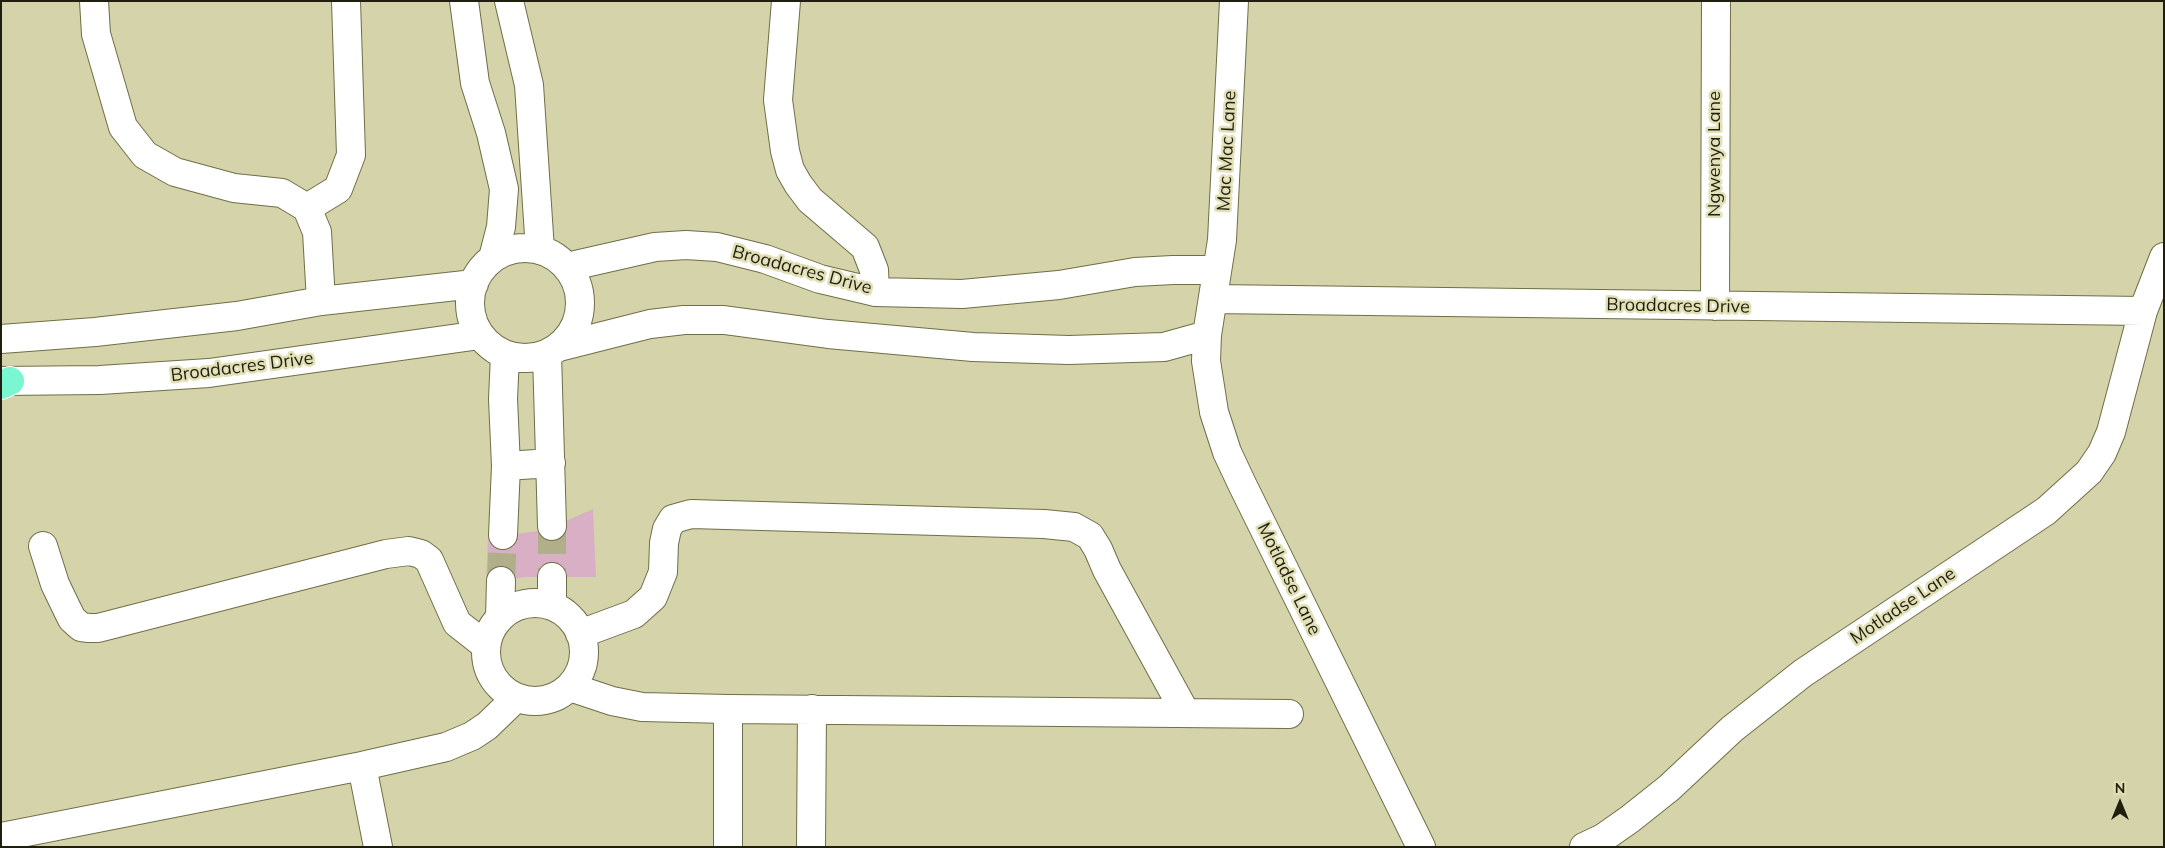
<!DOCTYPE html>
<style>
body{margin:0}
#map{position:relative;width:2165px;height:848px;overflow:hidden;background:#d5d3a9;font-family:Mulish,sans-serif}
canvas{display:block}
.frame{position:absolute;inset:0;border:2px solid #201f0f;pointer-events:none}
.north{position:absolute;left:2095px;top:778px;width:50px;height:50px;-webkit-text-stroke:4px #e2e0b6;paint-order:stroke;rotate:0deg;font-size:14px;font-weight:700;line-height:20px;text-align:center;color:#201f0f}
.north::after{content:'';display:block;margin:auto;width:18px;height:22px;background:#201f0f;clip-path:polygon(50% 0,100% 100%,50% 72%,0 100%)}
</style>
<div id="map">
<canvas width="2165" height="848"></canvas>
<div class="frame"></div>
<div class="north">N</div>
</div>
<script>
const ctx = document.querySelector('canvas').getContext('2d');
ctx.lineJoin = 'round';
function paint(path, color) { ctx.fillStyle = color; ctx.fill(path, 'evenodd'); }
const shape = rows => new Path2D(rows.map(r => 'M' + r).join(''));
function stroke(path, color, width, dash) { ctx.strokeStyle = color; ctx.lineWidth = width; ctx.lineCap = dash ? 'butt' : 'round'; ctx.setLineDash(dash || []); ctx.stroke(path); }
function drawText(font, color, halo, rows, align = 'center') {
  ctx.font = font + ' Mulish,sans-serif'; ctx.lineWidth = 5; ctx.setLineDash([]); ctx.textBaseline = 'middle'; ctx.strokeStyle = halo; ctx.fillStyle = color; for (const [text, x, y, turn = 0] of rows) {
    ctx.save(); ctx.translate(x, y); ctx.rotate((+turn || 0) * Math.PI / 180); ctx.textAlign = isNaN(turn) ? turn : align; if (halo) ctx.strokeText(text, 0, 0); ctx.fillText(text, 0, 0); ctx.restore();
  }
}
const building = shape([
 [593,509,596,577,526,577,504,580,486,588,488,538,537,531,568,520]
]);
const minorTunnel = shape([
 [552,526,552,577],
 [501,581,503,535]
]);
const minor = shape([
 [94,1,96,34,123,127,145,155,175,172,234,188,282,193,307,208,317,232,321,301],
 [464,1,475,83,491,133,504,189,501,227,493,258],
 [509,1,529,85,540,250],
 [786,1,778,100,785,151,790,170,798,184,810,200,865,247,874,270,875,292],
 [1234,1,1222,240,1207,335,1206,361,1214,412,1227,452,1242,484,1421,847],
 [307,208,338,189,351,155,346,1],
 '470 303a55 55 0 1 1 110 0a55 55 0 1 1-110 0Z',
 [567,267,655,247,686,245,717,247,765,259,820,279,875,292,962,294,1059,285,1135,272,1173,270,1217,270],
 [1213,299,2143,311],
 [1715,306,1716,1],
 [1,339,95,332,237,316,321,301,474,284],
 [559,347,650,324,684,320,724,320,828,334,973,347,1069,350,1164,347,1207,335],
 [547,354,552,526],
 [1,381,100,380,209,373,480,335],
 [506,466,551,463],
 [503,535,506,466,503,399,505,355],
 [43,546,55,584,67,609,72,619,81,627,89,628,98,628,386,554,409,551,421,554,429,560,457,623,485,645],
 [552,577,552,606],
 '486 652a49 49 0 1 1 98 0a49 49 0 1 1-98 0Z',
 [500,617,501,581],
 [580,634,634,614,653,597,663,572,664,543,667,529,673,519,691,514,1044,524,1074,527,1090,536,1098,549,1107,570,1185,712],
 [570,687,612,701,642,707,728,709,1289,714],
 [728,709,728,847],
 [362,766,378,847],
 [1,837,362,766,446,747,472,736,487,726,516,698],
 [811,847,812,709],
 [1584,847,1603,838,1630,819,1669,788,1732,729,1803,673,2046,511,2089,472,2102,453,2111,432,2143,311,2164,257]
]);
const major = shape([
 [1,385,10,381]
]);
const streetNames = [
 ["Mac Mac Lane",1227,151,-87],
 ["Ngwenya Lane",1715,154,-90],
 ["Broadacres Drive",802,270,15],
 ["Broadacres Drive",1678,306,1],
 ["Broadacres Drive",242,367,-7],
 ["Motladse Lane",1289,579,64],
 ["Motladse Lane",1903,606,-34]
];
paint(building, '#d8afc4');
stroke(minorTunnel, '#b1af8a', 28, [28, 14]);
stroke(minor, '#6f6e47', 30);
stroke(major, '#fff', 30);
stroke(minor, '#fff', 28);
stroke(major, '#7af6d1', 28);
drawText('18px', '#201f0f', '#e2e0b6', streetNames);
</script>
